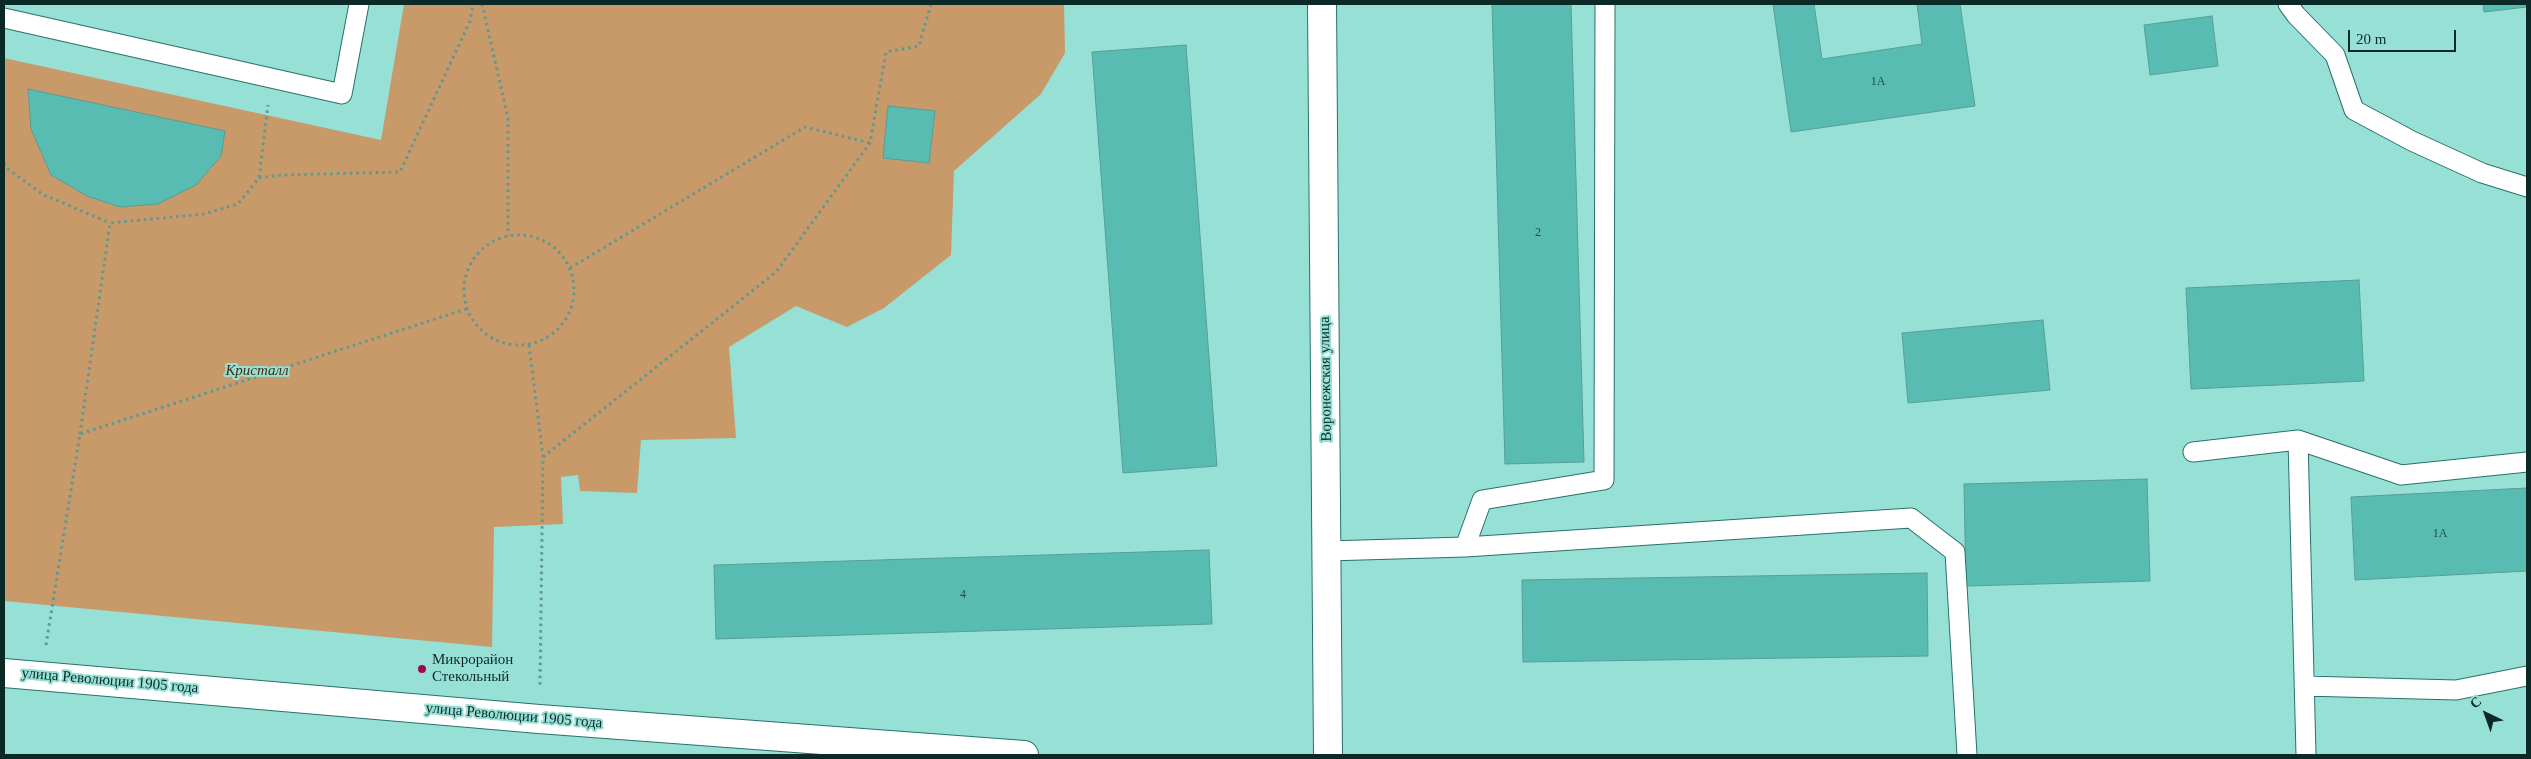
<!DOCTYPE html>
<meta charset="utf-8">
<style>
body{margin:0}
#map{position:relative;width:2531px;height:759px;overflow:hidden;background:#97e0d6;font-family:Georgia,serif}
canvas{display:block}
.frame{position:absolute;inset:0;border:5px solid #0b2a27;pointer-events:none}
.north{position:absolute;left:2461px;top:689px;width:50px;height:50px;-webkit-text-stroke:4px #97e0d6;paint-order:stroke;rotate:318deg;font-size:14px;font-weight:700;line-height:20px;text-align:center;color:#0b2a27}
.north::after{content:'';display:block;margin:auto;width:18px;height:22px;background:#0b2a27;clip-path:polygon(50% 0,100% 100%,50% 72%,0 100%)}
.scale{position:absolute;left:2348px;top:30px;width:108px;height:22px;box-sizing:border-box;border:2px solid #0b2a27;border-top:0;padding-left:6px;font-size:15px;line-height:18px;white-space:nowrap;color:#0b2a27;-webkit-text-stroke:4px #97e0d6;paint-order:stroke}
</style>
<div id="map">
<canvas width="2531" height="759"></canvas>
<div class="frame"></div>
<div class="north">С</div>
<div class="scale">20 m</div>
</div>
<script>
const ctx = document.querySelector('canvas').getContext('2d');
ctx.lineJoin = 'round';
function paint(path, color) { ctx.fillStyle = color; ctx.fill(path, 'evenodd'); }
const shape = rows => new Path2D(rows.map(r => 'M' + r).join(''));
function stroke(path, color, width, dash) { ctx.strokeStyle = color; ctx.lineWidth = width; ctx.lineCap = dash ? 'butt' : 'round'; ctx.setLineDash(dash || []); ctx.stroke(path); }
function drawText(font, color, halo, rows, align = 'center') {
  ctx.font = font + ' Georgia,serif'; ctx.lineWidth = 4; ctx.setLineDash([]); ctx.textBaseline = 'middle'; ctx.strokeStyle = halo; ctx.fillStyle = color; for (const [text, x, y, turn = 0] of rows) {
    ctx.save(); ctx.translate(x, y); ctx.rotate((+turn || 0) * Math.PI / 180); ctx.textAlign = isNaN(turn) ? turn : align; if (halo) ctx.strokeText(text, 0, 0); ctx.fillText(text, 0, 0); ctx.restore();
  }
}
const green = shape([
 [404,4,1064,4,1065,53,1041,94,954,171,951,255,884,308,847,327,796,306,729,347,736,438,641,440,637,493,580,491,578,475,561,477,563,524,494,527,492,647,4,601,4,58,381,140]
]);
const building = shape([
 [1492,4,1571,4,1584,462,1505,464,1492,4],
 [1773,4,1814,4,1822,59,1922,44,1917,4,1960,4,1975,106,1791,132,1773,4],
 [2483,4,2527,4,2527,7,2484,12,2483,4],
 [2212,16,2218,66,2150,75,2144,25,2212,16],
 [1186,45,1217,466,1123,473,1092,52,1186,45],
 [28,89,225,131,221,156,196,185,158,204,120,207,87,196,51,175,31,129,28,89],
 [888,106,935,111,929,163,883,158,888,106],
 [2359,280,2364,381,2191,389,2186,288,2359,280],
 [2043,320,2050,390,1908,403,1902,333,2043,320],
 [2147,479,2150,581,1966,586,1964,484,2147,479],
 [2527,488,2527,571,2355,580,2351,497,2527,488],
 [1209,550,1212,624,716,639,714,565,1209,550],
 [1927,573,1928,656,1523,662,1522,580,1927,573]
]);
const path = shape([
 [482,4,508,118,508,236],
 [4,163,8,169,42,194,110,223],
 [259,178,281,175,400,172,470,21,473,4],
 '464 290a55 55 0 1 1 110 0a55 55 0 1 1-110 0Z',
 [570,268,805,127,870,143],
 [529,345,543,457,540,686],
 [80,434,110,223,204,214,238,204,259,178,268,105],
 [543,457,776,272,870,143,886,52,919,46,931,4],
 [46,645,80,434,466,309]
]);
const service = shape([
 [1605,4,1604,480,1482,500,1465,547,1911,518,1955,552,1967,755],
 [2288,4,2296,15,2335,55,2354,110,2412,141,2482,173,2527,187],
 [4,18,342,94,359,4],
 [2193,452,2298,440],
 [1327,551,1465,547],
 [2304,686,2456,690,2527,676],
 [2306,755,2298,440,2401,475,2527,462]
]);
const tertiary = shape([
 [1322,4,1328,755]
]);
const secondary = shape([
 [4,673,539,719,1024,755]
]);
const markers = [
 [422,669,5,"#a10848"]
];
const numberNames = [
 ["1А",1878,82],
 ["2",1538,233],
 ["1А",2440,534],
 ["4",963,595]
];
const parkNames = [
 ["Кристалл",257,371]
];
const streetNames = [
 ["Воронежская улица",1326,379,-91],
 ["улица Революции 1905 года",110,681,5],
 ["улица Революции 1905 года",514,716,5]
];
const poiNames = [
 ["Микрорайон",432,660],
 ["Стекольный",432,677]
];
paint(green, '#c89969');
paint(building, '#59bcb2');
stroke(building, '#579e96', 1);
stroke(service, '#28726b', 21);
stroke(tertiary, '#28726b', 30);
stroke(secondary, '#28726b', 30);
stroke(path, '#609891', 3, [2.5, 4]);
stroke(service, '#fff', 19);
stroke(tertiary, '#fff', 28);
stroke(secondary, '#fff', 28);
for (const [x, y, r, color] of markers) { const dot = new Path2D(); dot.arc(x, y, r, 0, 2 * Math.PI); ctx.fillStyle = color; ctx.fill(dot); stroke(dot, '#97e0d6', 2); }
drawText('12px', '#1e4e4a', null, numberNames);
drawText('italic 15px', '#432d14', '#97e0d6', parkNames);
drawText('15px', '#0b2a27', '#97e0d6', streetNames);
drawText('15px', '#0b2a27', '#97e0d6', poiNames, 'left');
</script>
